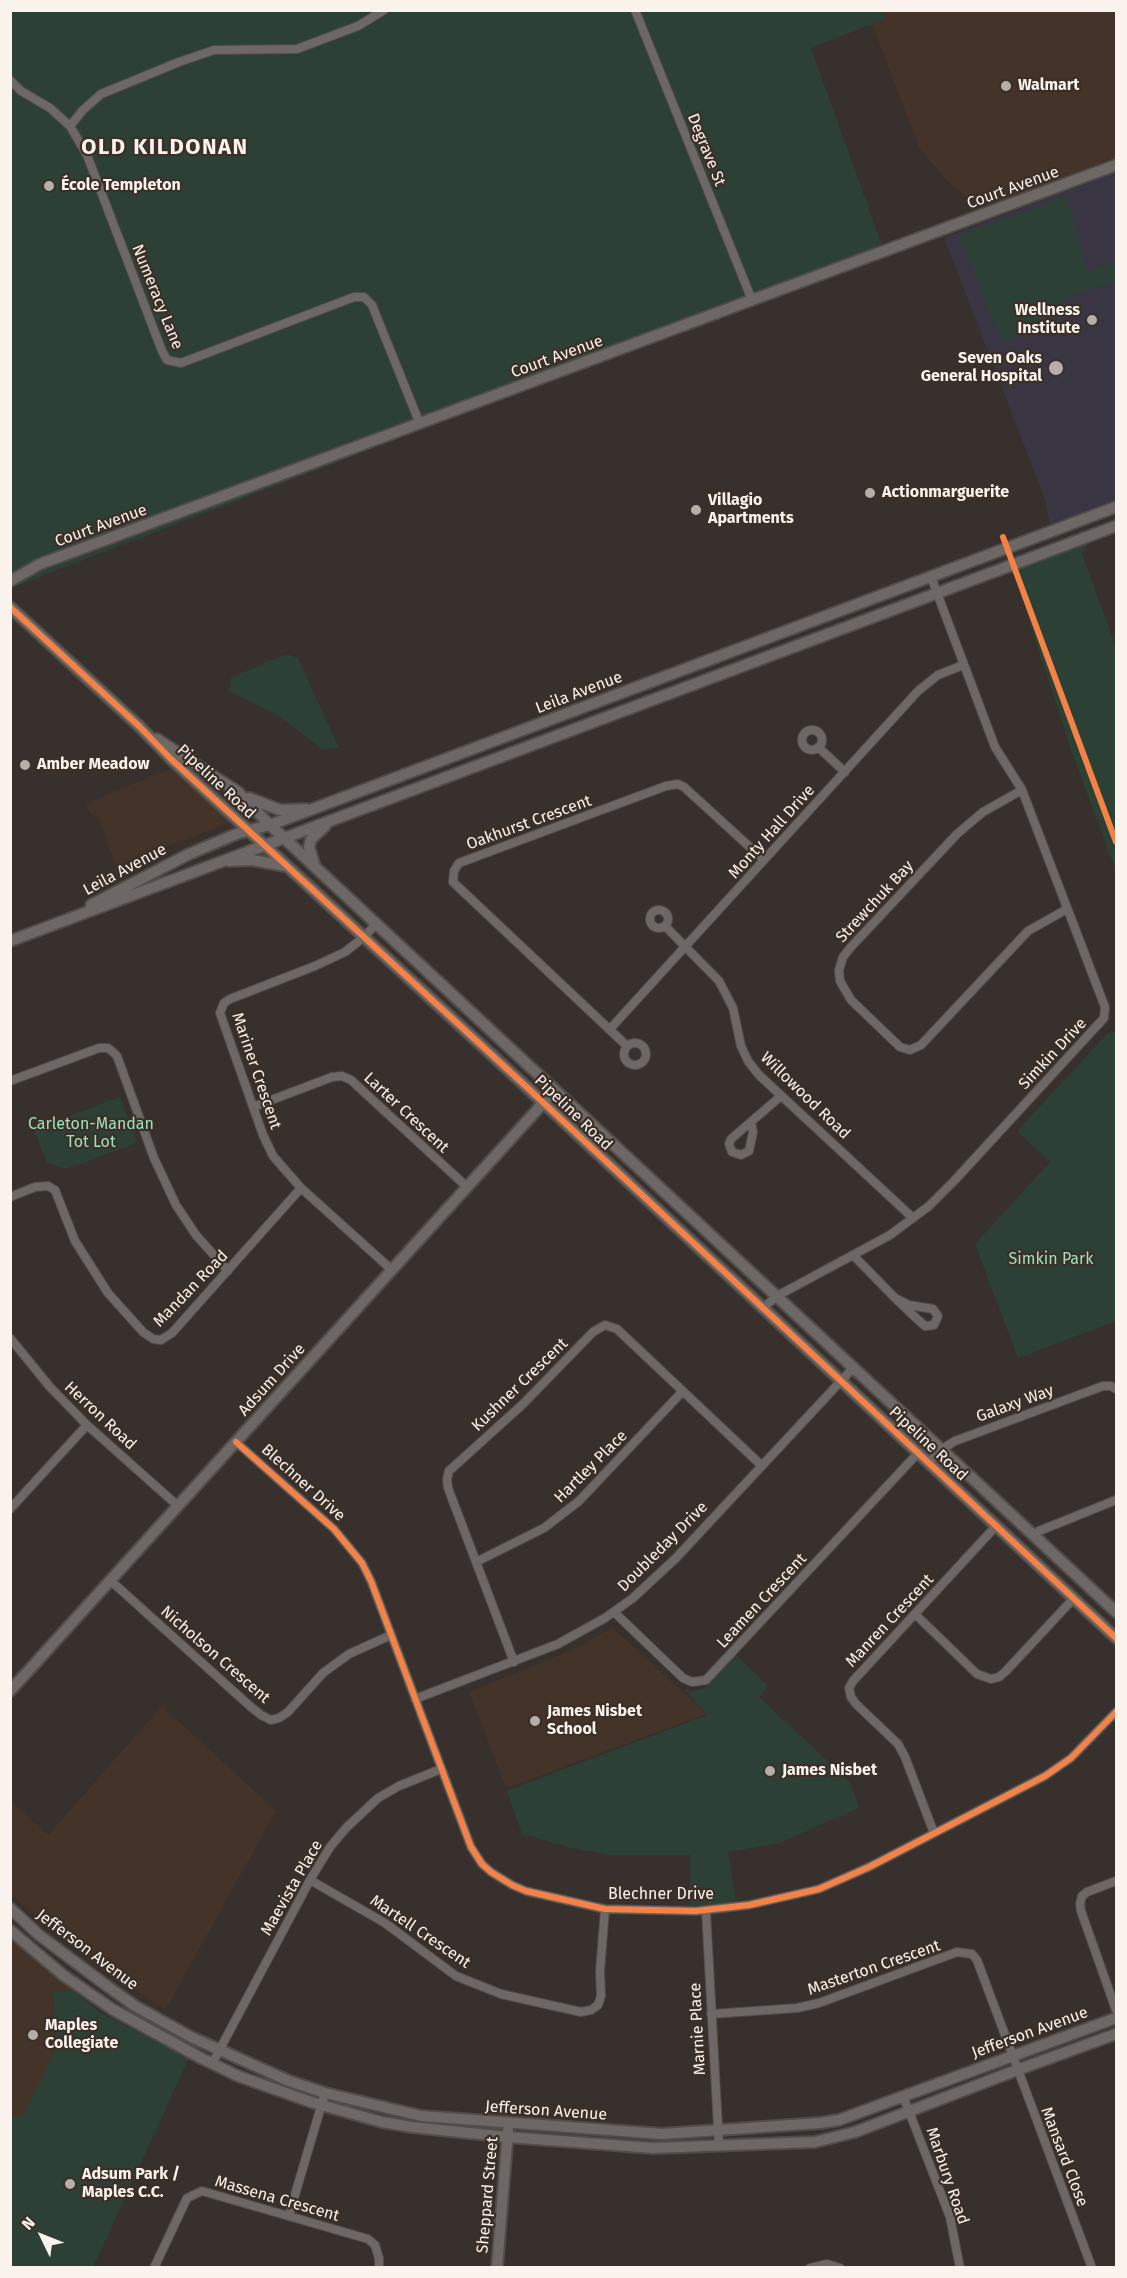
<!DOCTYPE html>
<meta charset="utf-8">
<style>
body{margin:0}
#map{position:relative;width:1127px;height:2278px;overflow:hidden;background:#37302c;font-family:"Fira Sans",sans-serif}
canvas{display:block}
.frame{position:absolute;inset:0;border:12px solid #f9f2ed;pointer-events:none}
.north{position:absolute;left:12px;top:2206px;width:60px;height:60px;-webkit-text-stroke:4px #3b2f28;paint-order:stroke;rotate:313deg;font-size:16px;font-weight:700;line-height:24px;text-align:center;color:#f9f2ed}
.north::after{content:'';display:block;margin:auto;width:21px;height:27px;background:#f9f2ed;clip-path:polygon(50% 0,100% 100%,50% 72%,0 100%)}
</style>
<div id="map">
<canvas width="1127" height="2278"></canvas>
<div class="frame"></div>
<div class="north">N</div>
</div>
<script>
const ctx = document.querySelector('canvas').getContext('2d');
ctx.lineJoin = 'round';
function paint(path, color) { ctx.fillStyle = color; ctx.fill(path, 'evenodd'); }
const shape = rows => new Path2D(rows.map(r => 'M' + r).join(''));
function stroke(path, color, width, dash) { ctx.strokeStyle = color; ctx.lineWidth = width; ctx.lineCap = dash ? 'butt' : 'round'; ctx.setLineDash(dash || []); ctx.stroke(path); }
function drawText(font, color, halo, rows, align = 'center') {
  ctx.font = font + ' "Fira Sans",sans-serif'; ctx.lineWidth = 4.5; ctx.setLineDash([]); ctx.textBaseline = 'middle'; ctx.strokeStyle = halo; ctx.fillStyle = color; for (const [text, x, y, turn = 0] of rows) {
    ctx.save(); ctx.translate(x, y); ctx.rotate((+turn || 0) * Math.PI / 180); ctx.textAlign = isNaN(turn) ? turn : align; if (halo) ctx.strokeText(text, 0, 0); ctx.fillText(text, 0, 0); ctx.restore();
  }
}
const built = shape([
 [867,11,1116,11,1116,157,991,205,968,198,947,181,919,147],
 [174,767,227,815,231,822,116,866,99,819,90,813,86,804],
 [613,1628,707,1714,506,1788,469,1692,568,1652],
 [162,1706,276,1811,166,2009,100,1969,10,1894,11,1801,48,1835],
 [10,1937,73,1990,53,1992,57,2078,32,2115,11,2115]
]);
const medical = shape([
 [1116,172,1116,501,1050,524,1045,499,944,238]
]);
const green = shape([
 [11,11,882,11,885,19,811,48,884,251,11,588],
 [1067,196,1087,271,1116,261,1116,281,1061,299,1062,319,1003,342,959,235],
 [1089,542,1082,554,1116,647,1116,871,1071,750,1013,570],
 [286,654,298,658,339,748,322,749,279,716,229,691,231,678],
 [1116,1031,1116,1321,1018,1358,975,1244,1050,1162,1017,1131,1108,1033],
 [120,1097,137,1143,66,1169,47,1163,34,1129],
 [736,1655,768,1686,759,1697,850,1782,859,1808,776,1844,728,1852,736,1902,690,1906,690,1855,612,1855,571,1848,522,1834,507,1791,707,1715,684,1689,691,1691,703,1689],
 [73,1990,99,2012,189,2058,93,2267,11,2267,11,2115,24,2115,56,2047,53,1992]
]);
const street = shape([
 [635,10,752,300],
 [10,80,21,91,50,108,70,126,87,155,162,351,167,360,181,363,354,297,364,297,372,305,420,424],
 [70,126,83,110,101,94,179,62,214,50,297,49,358,26,384,10],
 '802 740a10 10 0 1 1 20 0a10 10 0 1 1-20 0Z',
 [818,747,845,772],
 [1022,790,983,812,957,834,850,948,843,957,839,970,840,981,851,1000,900,1047,910,1050,921,1045,1028,931,1067,909],
 '650 919a9 9 0 1 1 18 0a9 9 0 1 1-18 0Z',
 [377,923,364,937,345,952,315,966,230,999,224,1003,220,1013,263,1135,273,1156,301,1188,392,1270],
 [665,926,719,981,733,1008,741,1046,748,1061,759,1075,913,1218],
 [610,1029,918,691,938,675,963,665],
 '624 1054a11 11 0 1 1 22 0a11 11 0 1 1-22 0Z',
 [627,1046,453,882,454,871,459,863,666,786,678,784,684,787,764,860],
 [10,1081,99,1048,108,1048,113,1052,117,1056,154,1158,176,1205,196,1235,228,1271],
 [253,1107,332,1077,342,1076,351,1080,467,1187],
 [751,1122,753,1132,749,1151,741,1155,732,1152,729,1144,731,1139,781,1096],
 [10,1197,35,1187,48,1186,55,1190,75,1241,108,1293,143,1332,153,1339,161,1340,172,1333,301,1188],
 [854,1256,895,1298,916,1318,925,1326,934,1325,938,1316,933,1309,909,1305,895,1298],
 [762,1309,777,1296,890,1235,929,1206,954,1181,1104,1018,1105,1007,1022,790,995,747,931,577],
 [10,1338,50,1387,87,1425,178,1506],
 [236,1442,334,1529,362,1563,371,1581,471,1847,482,1864,491,1872,512,1885,526,1891,605,1909,696,1911,749,1905,819,1889,869,1867,1045,1776,1071,1758,1116,1712],
 [928,1463,942,1449,955,1441,1103,1386,1111,1386,1116,1389],
 [10,1509,87,1425],
 [1034,1536,1039,1531,1116,1500],
 [476,1562,544,1528,579,1501,682,1392],
 [111,1581,251,1707,261,1715,271,1720,279,1718,288,1712,323,1673,349,1654,391,1635],
 [614,1612,683,1678,692,1682,706,1680,918,1453],
 [915,1614,977,1674,991,1679,999,1677,1006,1671,1074,1598],
 [514,1662,448,1488,447,1479,449,1471,523,1404,593,1332,605,1325,617,1329,761,1465],
 [415,1699,558,1644,605,1618,633,1598,676,1558,854,1367],
 [934,1833,905,1757,898,1744,856,1704,851,1697,849,1688,853,1681,996,1526],
 [310,1880,385,1923,456,1976,501,1994,581,2012,591,2010,598,2005,601,1996,600,1971,605,1909],
 [1116,1881,1087,1892,1082,1896,1080,1904,1081,1911,1116,2010],
 [706,1911,719,2145],
 [711,2014,797,2008,819,2003,957,1952,972,1954,977,1960,1092,2268],
 [212,2064,310,1880,330,1847,346,1828,378,1798,399,1786,441,1769],
 [903,2096,950,2217,960,2268],
 [289,2215,325,2093],
 [154,2268,187,2198,202,2191,368,2239,375,2245,379,2258,379,2268],
 [810,2268,827,2264,840,2268]
]);
const secondary = shape([
 [10,581,40,564,1116,165],
 [10,607,140,727,171,759,532,1092,1116,1638],
 [157,739,238,792,270,825,1116,1612],
 [249,798,280,810,306,809],
 [229,861,252,860,285,866],
 [314,863,309,847,311,839,325,826],
 [91,905,189,854,239,833,270,825,1116,507],
 [10,941,1116,526],
 [10,1691,555,1090],
 [10,1908,39,1935,107,1986,135,2006,191,2037,289,2081,325,2093,421,2116,662,2134,820,2123,839,2120,1116,2018],
 [10,1930,63,1975,112,2009,201,2058,238,2076,311,2102,382,2122,412,2127,508,2137,653,2148,815,2142,855,2132,1017,2070,1116,2034],
 [497,2268,508,2130]
]);
const cycleway = shape([
 [1003,537,1116,842],
 [10,607,140,727,171,759,532,1092,1116,1638],
 [236,1442,334,1529,362,1563,371,1581,471,1847,482,1864,491,1872,512,1885,526,1891,605,1909,696,1911,749,1905,819,1889,869,1867,1045,1776,1071,1758,1116,1712]
]);
const markers = [
 [1006,86,6,"#b5aea9"],
 [49,186,6,"#b5aea9"],
 [1092,320,6,"#b5aea9"],
 [1056,368,8,"#b5aea9"],
 [870,493,6,"#b5aea9"],
 [696,510,6,"#b5aea9"],
 [25,765,6,"#b5aea9"],
 [535,1721,6,"#b5aea9"],
 [770,1771,6,"#b5aea9"],
 [33,2035,6,"#b5aea9"],
 [70,2184,6,"#b5aea9"]
];
const poiNames = [
 ["Walmart",1018,86],
 ["École Templeton",61,186],
 ["Wellness",1080,311,"right"],
 ["Institute",1080,329,"right"],
 ["Seven Oaks",1042,359,"right"],
 ["General Hospital",1042,377,"right"],
 ["Actionmarguerite",882,493],
 ["Villagio",708,501],
 ["Apartments",708,519],
 ["Amber Meadow",37,765],
 ["James Nisbet",547,1712],
 ["School",547,1730],
 ["James Nisbet",782,1771],
 ["Maples",45,2026],
 ["Collegiate",45,2044],
 ["Adsum Park /",82,2175],
 ["Maples C.C.",82,2193]
];
const streetNames = [
 ["Degrave St",706,150,68],
 ["Court Avenue",1013,188,-20],
 ["Numeracy Lane",157,297,68],
 ["Court Avenue",557,357,-20],
 ["Court Avenue",101,526,-20],
 ["Leila Avenue",579,693,-21],
 ["Pipeline Road",216,782,43],
 ["Oakhurst Crescent",529,823,-20],
 ["Monty Hall Drive",772,832,-48],
 ["Leila Avenue",125,870,-28],
 ["Strewchuk Bay",875,902,-47],
 ["Simkin Drive",1053,1054,-47],
 ["Mariner Crescent",256,1071,71],
 ["Willowood Road",805,1096,44],
 ["Larter Crescent",406,1113,43],
 ["Pipeline Road",573,1113,44],
 ["Mandan Road",191,1289,-46],
 ["Adsum Drive",272,1380,-48],
 ["Kushner Crescent",520,1385,-44],
 ["Galaxy Way",1015,1404,-20],
 ["Herron Road",100,1416,43],
 ["Pipeline Road",928,1444,43],
 ["Hartley Place",591,1467,-45],
 ["Blechner Drive",303,1483,42],
 ["Doubleday Drive",663,1547,-45],
 ["Leamen Crescent",762,1601,-47],
 ["Manren Crescent",890,1621,-47],
 ["Nicholson Crescent",215,1655,41],
 ["Maevista Place",292,1888,-60],
 ["Blechner Drive",661,1895],
 ["Martell Crescent",420,1932,34],
 ["Jefferson Avenue",87,1950,37],
 ["Masterton Crescent",874,1968,-19],
 ["Marnie Place",698,2029,-93],
 ["Jefferson Avenue",1030,2033,-20],
 ["Jefferson Avenue",546,2111,4],
 ["Mansard Close",1064,2157,69],
 ["Marbury Road",947,2176,71],
 ["Sheppard Street",488,2195,-85],
 ["Massena Crescent",277,2199,16]
];
const parkNames = [
 ["Carleton-Mandan",91,1125],
 ["Tot Lot",91,1143],
 ["Simkin Park",1051,1260]
];
const districtNames = [
 ["OLD KILDONAN",165,148]
];
paint(built, '#433329');
paint(medical, '#3a3543');
paint(green, '#2d4036');
stroke(street, '#524c49', 10);
stroke(secondary, '#524c49', 14);
stroke(street, '#6d6765', 8);
stroke(secondary, '#6d6765', 10);
stroke(cycleway, '#f48246', 6);
for (const [x, y, r, color] of markers) { const dot = new Path2D(); dot.arc(x, y, r, 0, 2 * Math.PI); ctx.fillStyle = color; ctx.fill(dot); stroke(dot, '#3b2f28', 2); }
drawText('bold 16px', '#f9f2ed', '#3b2f28', poiNames, 'left');
drawText('16px', '#f9f2ed', '#3b2f28', streetNames);
drawText('16px', '#9ce0be', '#3b2f28', parkNames);
ctx.letterSpacing = '1.5px';
drawText('bold 22px', '#f9f2ed', '#3b2f28', districtNames);
ctx.letterSpacing = '0px';
</script>
